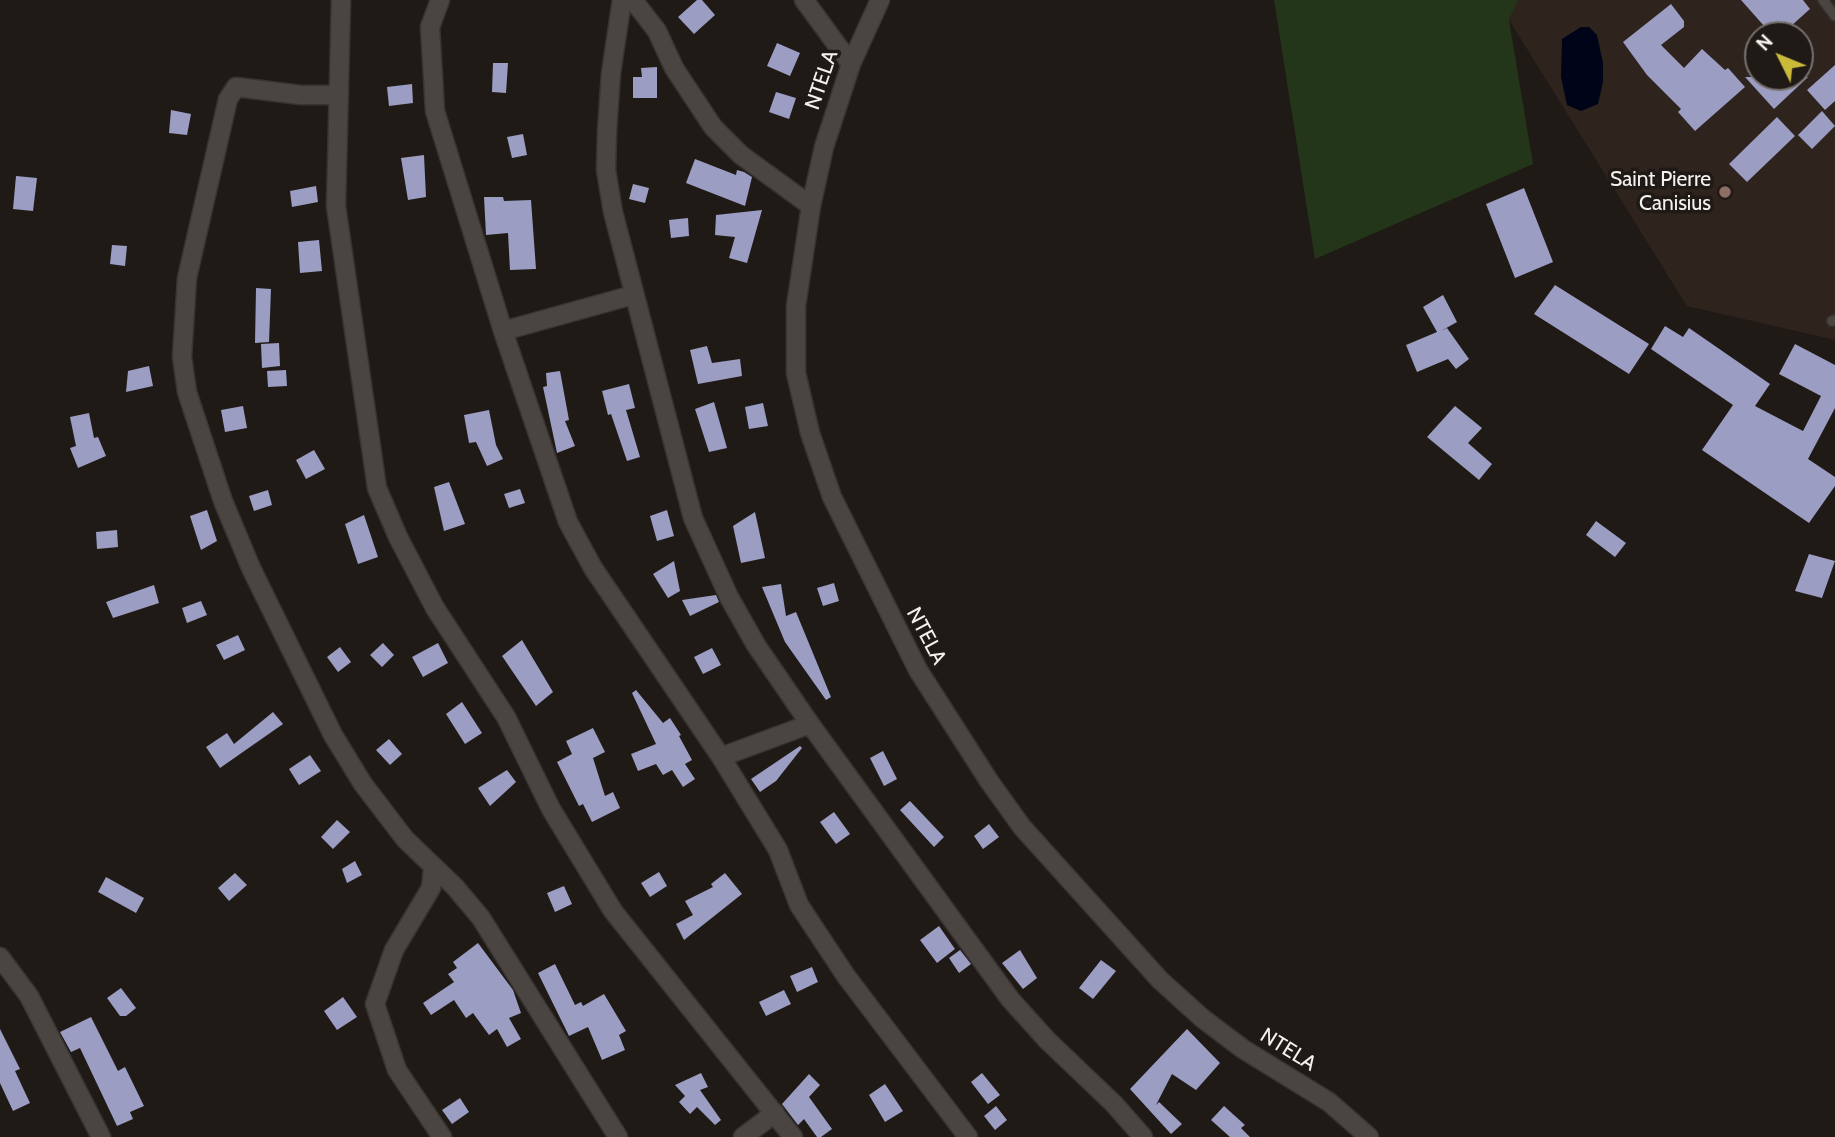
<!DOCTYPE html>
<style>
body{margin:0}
#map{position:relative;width:1835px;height:1137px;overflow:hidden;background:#201a17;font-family:Cabin,sans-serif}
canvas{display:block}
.north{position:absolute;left:1744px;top:21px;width:70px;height:70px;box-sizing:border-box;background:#201a17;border:2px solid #75706d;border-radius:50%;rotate:313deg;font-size:19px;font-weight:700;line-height:28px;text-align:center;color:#f5f1ee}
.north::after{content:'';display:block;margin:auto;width:24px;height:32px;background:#caba3a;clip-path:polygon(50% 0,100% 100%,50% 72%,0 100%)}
</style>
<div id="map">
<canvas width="1835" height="1137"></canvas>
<div class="north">N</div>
</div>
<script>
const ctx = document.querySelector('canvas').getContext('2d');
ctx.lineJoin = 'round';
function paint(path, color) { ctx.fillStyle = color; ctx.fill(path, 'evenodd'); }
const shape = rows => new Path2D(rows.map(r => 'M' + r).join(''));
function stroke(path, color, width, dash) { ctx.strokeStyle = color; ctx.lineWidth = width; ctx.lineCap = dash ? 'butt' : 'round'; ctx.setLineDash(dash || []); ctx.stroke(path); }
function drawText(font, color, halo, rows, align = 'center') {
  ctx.font = font + ' Cabin,sans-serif'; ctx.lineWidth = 7; ctx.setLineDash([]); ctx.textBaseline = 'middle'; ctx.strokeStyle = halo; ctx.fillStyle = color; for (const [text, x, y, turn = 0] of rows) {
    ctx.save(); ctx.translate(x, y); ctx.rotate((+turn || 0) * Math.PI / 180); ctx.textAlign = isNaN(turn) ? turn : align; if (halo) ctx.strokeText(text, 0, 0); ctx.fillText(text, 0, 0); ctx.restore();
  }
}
const built = shape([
 [1518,0,1835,0,1835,340,1687,306,1509,20],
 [1758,35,1800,35,1800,77,1758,77]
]);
const green = shape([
 [1274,0,1518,0,1509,20,1533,164,1315,259]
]);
const water = shape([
 [1581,27,1589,27,1597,35,1603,63,1603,82,1598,104,1581,111,1567,105,1561,77,1562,39]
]);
const building = shape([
 [697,0,702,0,715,15,694,34,678,17],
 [1741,0,1803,0,1810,9,1781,35,1772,35],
 [1671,4,1684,21,1684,27,1661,45,1684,68,1702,49,1725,70,1728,68,1745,87,1695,131,1678,112,1681,109,1647,75,1623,42],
 [777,43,800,53,790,76,767,66],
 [493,63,508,63,506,93,492,92],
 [1835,65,1835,101,1825,110,1807,90],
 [657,67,657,98,633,98,633,77,642,77,641,68],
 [1745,77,1808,77,1774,109],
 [412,84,413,103,389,106,387,87],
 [776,92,796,98,789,119,769,112],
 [171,110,191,114,187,135,169,133],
 [1822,111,1835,126,1812,149,1798,135],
 [1777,117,1795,136,1747,182,1729,164],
 [523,134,527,155,512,158,507,137],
 [424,155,426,197,408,200,401,158],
 [695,159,736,175,737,170,744,172,752,177,745,206,686,183],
 [16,176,37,178,33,211,13,209],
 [633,184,649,188,645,203,629,199],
 [316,186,318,202,292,207,290,191],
 [1524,188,1553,262,1515,278,1486,204],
 [484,197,503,197,504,201,531,200,536,269,510,270,508,233,486,235],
 [762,210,747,263,729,258,735,237,715,235,716,215],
 [688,218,689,236,671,238,669,220],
 [319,240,322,271,300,273,298,242],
 [112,245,127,246,125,266,110,264],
 [1555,285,1649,344,1629,374,1534,314],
 [256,288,271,289,269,342,255,343],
 [1443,295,1457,322,1441,331,1447,328,1469,359,1456,369,1448,359,1417,372,1406,345,1437,332,1423,307],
 [1665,326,1683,337,1689,328,1770,384,1755,406,1803,431,1821,396,1779,374,1795,344,1835,365,1835,408,1808,459,1835,477,1835,486,1809,523,1702,450,1733,405,1651,349],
 [279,343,280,366,262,368,261,344],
 [707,346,712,363,740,359,742,376,698,384,690,350],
 [149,366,153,386,126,392,128,371],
 [286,370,287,386,268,387,267,371],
 [560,371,569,420,565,421,575,446,557,453,543,387,547,386,546,373],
 [629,384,635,408,626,410,640,457,627,461,611,414,608,415,602,391],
 [714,402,727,448,709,452,695,409],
 [763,403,768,426,749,429,745,407],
 [243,406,247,428,225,432,221,410],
 [1455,406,1482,428,1468,443,1492,464,1479,480,1427,437],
 [489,410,496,445,503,459,487,466,476,442,469,443,464,415],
 [89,413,94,438,98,437,106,456,78,468,70,448,76,446,70,417],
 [314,450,325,469,306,479,296,460],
 [449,482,465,524,444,531,434,487],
 [520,489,525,503,509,508,504,494],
 [268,490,272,505,254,511,249,496],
 [207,510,217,541,201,550,190,516],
 [667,510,674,536,657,541,650,516],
 [755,512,765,558,741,563,733,526],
 [364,515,378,557,358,564,345,524],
 [1596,521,1626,543,1615,557,1586,535],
 [117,530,118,547,97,549,96,532],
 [1809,554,1835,561,1822,598,1795,591],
 [674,561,680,591,668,598,653,574],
 [834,583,839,601,823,606,817,588],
 [781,584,786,616,796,612,831,697,826,700,785,642,762,587],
 [154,585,159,603,113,618,106,602],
 [716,595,719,602,690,616,682,600],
 [201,601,207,615,187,623,182,608],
 [238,635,245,650,224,660,216,645],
 [522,640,553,692,536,706,502,656],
 [383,643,394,655,382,667,370,655],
 [438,643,448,663,423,677,412,657],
 [340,647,351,662,338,672,327,657],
 [712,648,721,665,703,674,694,657],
 [636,690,663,723,670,718,681,735,679,736,692,760,685,764,695,779,683,787,672,770,663,775,656,764,638,771,631,754,656,744,632,693],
 [462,702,482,733,465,744,446,714],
 [273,712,283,724,220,768,206,747,227,733,234,744],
 [593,728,605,752,593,758,605,796,613,792,620,808,592,822,583,804,579,806,557,762,572,754,566,741],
 [389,739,402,754,390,765,376,750],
 [800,746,802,748,776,781,760,792,751,779],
 [883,751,897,779,884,786,870,758],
 [310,755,321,771,299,785,289,769],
 [507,770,516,782,490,806,478,788],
 [910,801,944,837,934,847,900,810],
 [834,812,850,834,836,844,820,822],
 [337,820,350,832,333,849,321,837],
 [989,824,999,837,983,849,974,836],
 [355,861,362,875,347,883,342,869],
 [659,872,667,886,650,897,641,883],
 [235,873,247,885,229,901,218,888],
 [725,873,742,894,684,940,676,924,693,915,685,901,713,887,711,884],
 [106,877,144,898,136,913,98,892],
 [564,886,572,904,555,912,547,893],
 [939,926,955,949,937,963,920,940],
 [478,943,513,990,521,1013,509,1018,521,1039,507,1047,497,1029,489,1035,473,1013,466,1018,454,1000,431,1015,423,1003,454,982,448,974,457,968,453,962],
 [960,950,971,964,959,973,949,958],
 [1020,950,1037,978,1023,989,1002,963],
 [1101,960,1116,971,1093,999,1079,988],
 [555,964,575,1005,581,1002,583,1006,604,994,626,1031,619,1035,625,1050,602,1060,588,1027,569,1036,538,973],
 [812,967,818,982,797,992,790,976],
 [121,988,136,1008,126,1016,120,1016,107,998],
 [784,990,791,1004,766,1016,759,1002],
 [343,997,357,1017,337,1030,324,1011],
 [91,1017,118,1071,125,1067,144,1106,130,1112,133,1119,117,1126,80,1048,71,1052,60,1032],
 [0,1029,20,1069,15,1071,30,1103,13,1111,0,1083],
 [1187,1029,1220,1063,1196,1090,1172,1074,1156,1105,1159,1102,1182,1124,1171,1134,1130,1089],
 [701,1073,708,1087,700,1090,721,1120,715,1125,697,1107,690,1114,679,1102,685,1096,675,1085],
 [982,1073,1000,1095,988,1104,971,1082],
 [809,1074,820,1085,809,1097,832,1129,821,1137,817,1137,804,1119,798,1125,782,1104],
 [885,1084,903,1111,885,1122,869,1095],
 [460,1098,469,1112,452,1124,442,1110],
 [996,1106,1007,1120,995,1130,984,1116],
 [1224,1106,1245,1125,1241,1128,1250,1137,1230,1137,1211,1120]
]);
const service = shape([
 [1823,0,1835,16],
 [1832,321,1835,320]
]);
const minor = shape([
 [341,0,336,206,377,488,398,537,435,608,506,717,551,809,613,911,793,1137],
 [440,0,430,27,435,111,503,331,568,522,593,568,721,757,778,850,799,905,846,976,968,1137],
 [622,0,611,73,607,131,606,170,613,212,693,518,729,597,756,645,810,724,1010,999,1047,1040,1114,1104,1143,1137],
 [633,0,657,31,674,68,713,127,741,155,811,206],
 [804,0,851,64],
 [880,0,851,64,824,147,811,206,796,306,796,373,810,433,832,497,918,670,989,781,1022,827,1160,980,1202,1018,1243,1049,1329,1102,1369,1137],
 [339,95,301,95,236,87,228,99,187,278,182,357,187,392,223,501,251,568,333,735,363,784,405,839,455,887,481,918,618,1137],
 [503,331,633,295],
 [721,757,810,724],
 [433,868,431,888,394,950,375,1004,397,1070,442,1137],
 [0,957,29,996,101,1137],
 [743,1137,775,1113]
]);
const markers = [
 [1725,192,7,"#8d6e63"]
];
const streetNames = [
 ["NTELA",822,80,-71],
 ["NTELA",926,636,62],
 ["NTELA",1288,1050,32]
];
const poiNames = [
 ["Saint Pierre",1711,180],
 ["Canisius",1711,204]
];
paint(built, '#2e231d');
paint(green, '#243619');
paint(water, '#000418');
paint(building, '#9b9dc2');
stroke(service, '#383433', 12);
stroke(minor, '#383433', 21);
stroke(service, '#4b4541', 9);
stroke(minor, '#4b4541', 18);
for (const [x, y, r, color] of markers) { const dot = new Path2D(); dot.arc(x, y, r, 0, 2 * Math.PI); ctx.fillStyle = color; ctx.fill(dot); stroke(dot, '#201a17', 2.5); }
drawText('21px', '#f5f1ee', '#201a17', streetNames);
drawText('21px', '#f5f1ee', '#201a17', poiNames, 'right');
</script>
